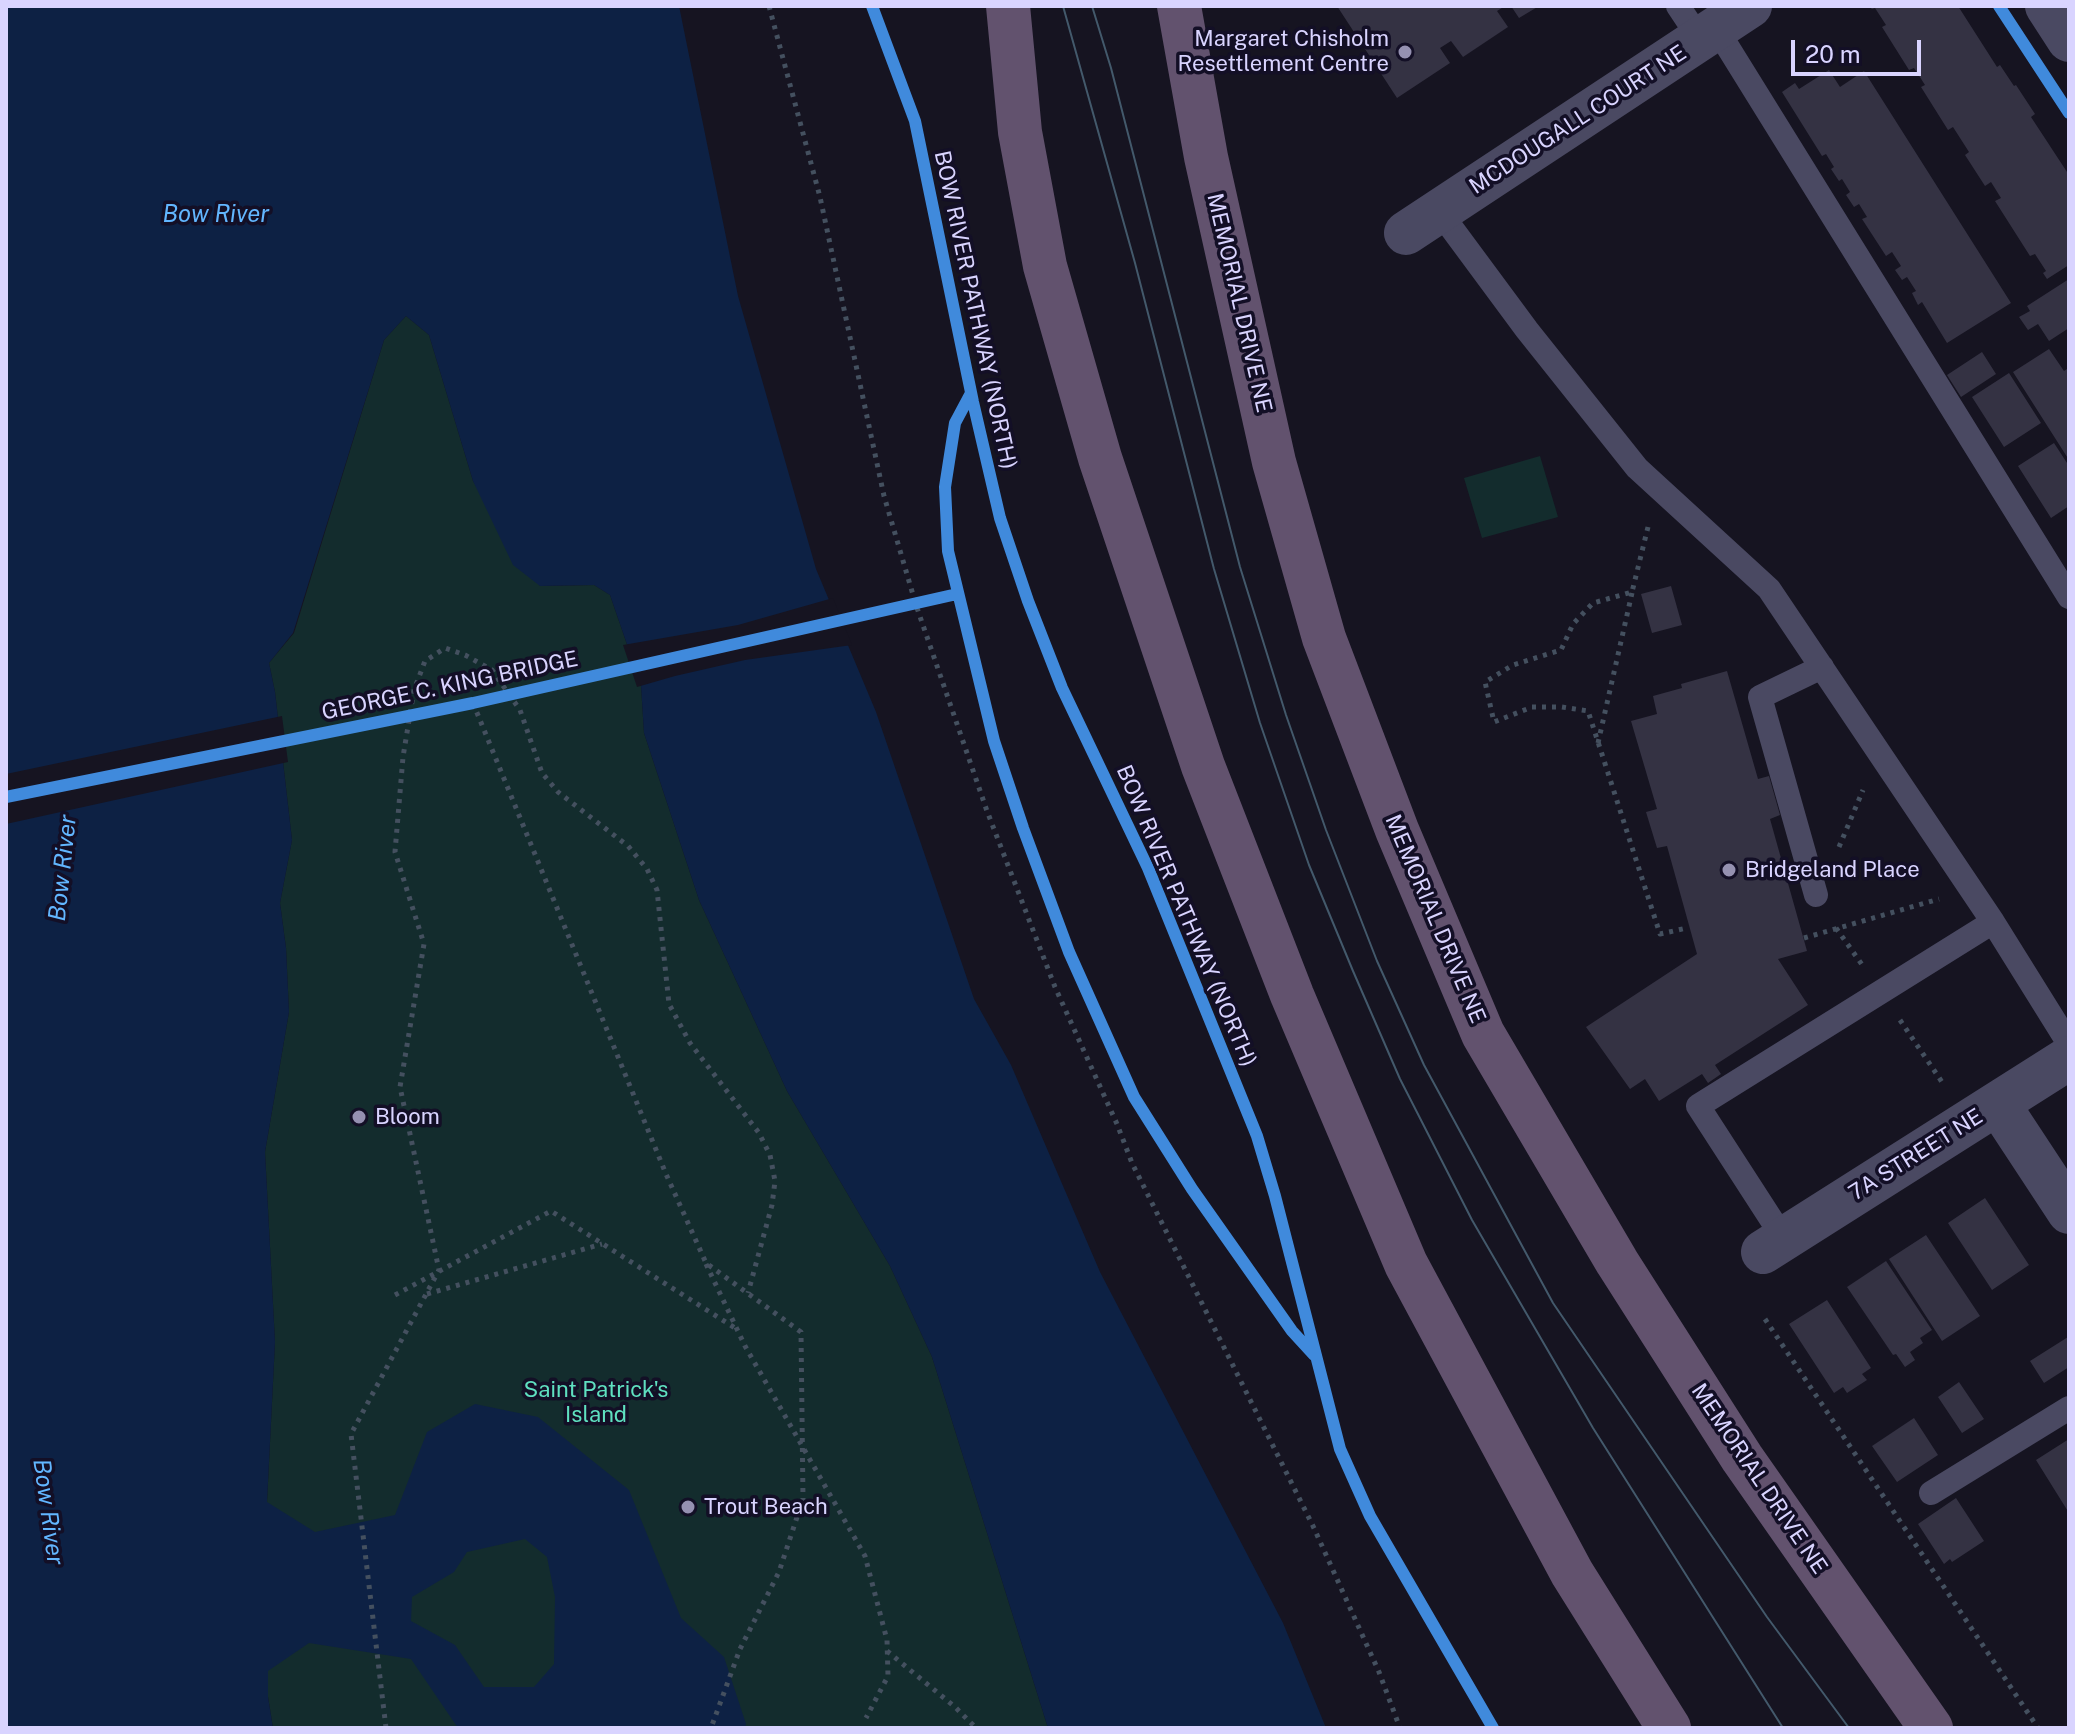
<!DOCTYPE html>
<style>
body{margin:0}
#map{position:relative;width:2075px;height:1734px;overflow:hidden;background:#161421;font-family:"Public Sans",sans-serif}
canvas{display:block}
.frame{position:absolute;inset:0;border:8px solid #d9d4ff;pointer-events:none}
.scale{position:absolute;left:1791px;top:40px;width:130px;height:36px;box-sizing:border-box;border:4px solid #d9d4ff;border-top:0;padding-left:10px;font-size:24px;line-height:28px;white-space:nowrap;color:#d9d4ff;-webkit-text-stroke:6px #130f26;paint-order:stroke}
</style>
<div id="map">
<canvas width="2075" height="1734"></canvas>
<div class="frame"></div>
<div class="scale">20 m</div>
</div>
<script>
const ctx = document.querySelector('canvas').getContext('2d');
ctx.lineJoin = 'round';
function paint(path, color) { ctx.fillStyle = color; ctx.fill(path, 'evenodd'); }
const shape = rows => new Path2D(rows.map(r => 'M' + r).join(''));
function stroke(path, color, width, dash) { ctx.strokeStyle = color; ctx.lineWidth = width; ctx.lineCap = dash ? 'butt' : 'round'; ctx.setLineDash(dash || []); ctx.stroke(path); }
function drawText(font, color, halo, rows, align = 'center') {
  ctx.font = font + ' "Public Sans",sans-serif'; ctx.lineWidth = 7; ctx.setLineDash([]); ctx.textBaseline = 'middle'; ctx.strokeStyle = halo; ctx.fillStyle = color; for (const [text, x, y, turn = 0] of rows) {
    ctx.save(); ctx.translate(x, y); ctx.rotate((+turn || 0) * Math.PI / 180); ctx.textAlign = isNaN(turn) ? turn : align; if (halo) ctx.strokeText(text, 0, 0); ctx.fillText(text, 0, 0); ctx.restore();
  }
}
const green = shape([
 [406,316,429,335,473,481,540,586,594,585,610,595,641,685,644,733,699,900,787,1091,890,1266,932,1357,1048,1728,273,1728,268,1697,267,1502,275,1342,265,1152,289,1012,286,948,280,903,292,840,275,692,269,663,294,633,384,340],
 [1540,456,1558,517,1482,538,1464,478]
]);
const water = shape([
 [6,6,679,6,738,296,816,569,876,712,974,999,1011,1065,1100,1272,1283,1623,1326,1728,1048,1728,932,1357,890,1266,787,1091,699,900,644,733,641,685,610,595,594,585,540,586,513,565,473,481,429,335,406,316,384,340,293,633,269,663,275,692,292,840,280,903,286,948,289,1012,265,1152,275,1342,267,1502,315,1532,395,1515,427,1432,475,1404,538,1417,629,1490,681,1618,724,1657,746,1724,745,1728,458,1728,411,1659,309,1643,268,1671,268,1697,273,1728,6,1728],
 [525,1539,547,1557,555,1597,554,1664,534,1687,484,1687,455,1645,411,1621,412,1597,454,1572,467,1552]
]);
const pier = shape([
 [833,598,852,645,745,660,675,676,637,687,623,645,738,625],
 [282,716,288,762,6,824,6,774]
]);
const building = shape([
 [1337,6,1505,6,1497,11,1508,27,1463,57,1451,41,1440,48,1450,63,1397,98],
 [1511,6,1539,6,1519,18],
 [1869,6,1958,6,1997,67,2000,65,2014,86,2016,85,2035,114,2031,117,2069,175,2069,265,2047,279,2043,273,2046,271,2035,254,2030,256,1995,201,2001,198,1991,182,1985,186,1965,155,1969,152,1953,127,1948,130,1921,87,1925,85,1914,68,1909,70,1882,27,1886,25,1875,8,1872,9],
 [1829,70,1840,87,1864,71,2011,303,1947,343,1922,302,1918,305,1912,293,1916,291,1907,277,1902,280,1895,270,1901,266,1892,252,1886,256,1862,219,1867,217,1859,204,1854,207,1846,195,1850,192,1842,179,1839,181,1831,169,1834,167,1826,154,1822,156,1782,92,1795,83,1799,89],
 [2069,279,2069,328,2049,341,2038,324,2028,330,2019,317,2030,311,2027,306],
 [2049,349,2064,371,2067,369,2069,372,2069,460,2013,372],
 [1982,352,1996,374,1961,397,1947,375],
 [2009,373,2041,423,2004,447,1972,397],
 [2054,443,2069,466,2069,506,2051,518,2018,466],
 [1671,586,1682,625,1652,633,1641,594],
 [1727,671,1758,779,1769,776,1780,815,1770,819,1807,951,1778,959,1808,1005,1715,1065,1721,1074,1708,1083,1702,1074,1659,1101,1645,1079,1630,1089,1586,1027,1697,954,1667,846,1657,848,1646,812,1657,809,1631,721,1657,714,1653,696,1682,688,1681,684],
 [1985,1198,2029,1265,1992,1290,1948,1223],
 [1926,1235,1980,1316,1942,1341,1889,1259],
 [1886,1261,1932,1330,1920,1338,1923,1343,1910,1352,1915,1360,1905,1367,1896,1354,1893,1355,1847,1287],
 [1827,1300,1871,1368,1862,1374,1867,1380,1847,1393,1843,1387,1834,1393,1789,1324],
 [2068,1337,2069,1367,2044,1383,2030,1361],
 [1959,1382,1984,1419,1962,1433,1938,1397],
 [1914,1418,1938,1455,1897,1482,1872,1446],
 [2069,1439,2069,1513,2036,1460],
 [1956,1498,1984,1541,1952,1562,1950,1559,1944,1564,1918,1524]
]);
const path = shape([
 [769,6,820,197,884,496,916,605,987,811,1055,987,1117,1124,1132,1163,1313,1526,1379,1672,1400,1728],
 [1648,527,1632,592,1593,603,1573,624,1561,650,1513,665,1485,682,1494,722,1532,707,1562,707,1588,711,1660,934,1687,928],
 [473,703,666,1174,706,1263,801,1332,803,1499,779,1572,740,1649,711,1728],
 [1598,743,1632,593],
 [1839,847,1863,790],
 [1836,928,1863,966],
 [1804,938,1939,899],
 [1900,1020,1944,1085],
 [706,1264,745,1346,865,1556,887,1640,888,1676,866,1718],
 [427,1294,602,1244],
 [395,1295,551,1211,735,1328],
 [1765,1319,2038,1728],
 [887,1651,955,1707,976,1728],
 [386,1728,351,1434,439,1270,400,1087,424,944,395,852,403,757,414,690,425,661,445,648,465,655,492,670,520,710,542,773,558,792,628,846,647,869,657,890,669,1004,690,1043,759,1133,770,1155,775,1181,772,1205,748,1293]
]);
const service = shape([
 [1678,6,1700,39],
 [1716,28,2069,597],
 [1439,211,1527,330,1637,468,1769,589,1993,922,2069,1044],
 [1816,895,1760,697,1822,667],
 [1784,1239,1698,1106,1993,922],
 [1931,1493,2069,1408]
]);
const minor = shape([
 [2047,6,2069,40],
 [1406,233,1750,6],
 [1998,1104,2069,1212],
 [1763,1252,2069,1058]
]);
const trunk = shape([
 [1008,6,1020,132,1045,266,1100,458,1203,766,1292,995,1406,1264,1572,1573,1669,1728],
 [1179,6,1206,157,1274,462,1324,638,1397,830,1483,1034,1617,1262,1742,1458,1931,1728]
]);
const tram = shape([
 [1063,6,1135,263,1214,569,1260,723,1309,865,1353,971,1400,1079,1472,1220,1593,1428,1783,1728],
 [1092,6,1111,68,1240,567,1286,715,1326,830,1377,961,1424,1065,1553,1303,1767,1617,1849,1728]
]);
const cycleway = shape([
 [872,6,915,121,973,402,1000,518,1028,601,1062,688,1148,868,1257,1136,1275,1196,1340,1449,1370,1516,1493,1728],
 [1999,6,2069,113],
 [971,393,955,423,945,487,948,551,994,741,1023,828,1069,952,1134,1097,1192,1189,1292,1331,1314,1355],
 [6,797,473,703,957,594]
]);
const markers = [
 [1405,52,8,"#9591b1"],
 [1729,870,8,"#9591b1"],
 [359,1117,8,"#9591b1"],
 [688,1507,8,"#9591b1"]
];
const poiNames = [
 ["Margaret Chisholm",1389,39,"right"],
 ["Resettlement Centre",1389,64,"right"],
 ["Bridgeland Place",1745,870],
 ["Bloom",375,1117],
 ["Trout Beach",704,1507]
];
const streetNames = [
 ["MCDOUGALL COURT NE",1578,120,-33],
 ["MEMORIAL DRIVE NE",1239,303,77],
 ["BOW RIVER PATHWAY (NORTH)",975,310,78],
 ["GEORGE C. KING BRIDGE",450,686,-12],
 ["BOW RIVER PATHWAY (NORTH)",1186,916,67],
 ["MEMORIAL DRIVE NE",1435,919,67],
 ["7A STREET NE",1916,1155,-32],
 ["MEMORIAL DRIVE NE",1759,1479,56]
];
const parkNames = [
 ["Saint Patrick's",596,1390],
 ["Island",596,1415]
];
const waterNames = [
 ["Bow River",216,215],
 ["Bow River",63,868,-84],
 ["Bow River",48,1512,82]
];
paint(green, '#132c2d');
paint(water, '#0d2144');
paint(pier, '#161421');
paint(building, '#343243');
stroke(path, '#44505f', 5, [4, 6]);
stroke(service, '#4a4962', 24);
stroke(minor, '#4a4962', 44);
stroke(trunk, '#62526e', 44);
stroke(tram, '#43596b', 2);
stroke(cycleway, '#408adc', 12);
for (const [x, y, r, color] of markers) { const dot = new Path2D(); dot.arc(x, y, r, 0, 2 * Math.PI); ctx.fillStyle = color; ctx.fill(dot); stroke(dot, '#130f26', 3); }
drawText('22px', '#d9d4ff', '#130f26', poiNames, 'left');
drawText('22px', '#d9d4ff', '#130f26', streetNames);
drawText('22px', '#5fe0c0', '#130f26', parkNames);
drawText('italic 24px', '#62b6ff', '#130f26', waterNames);
</script>
